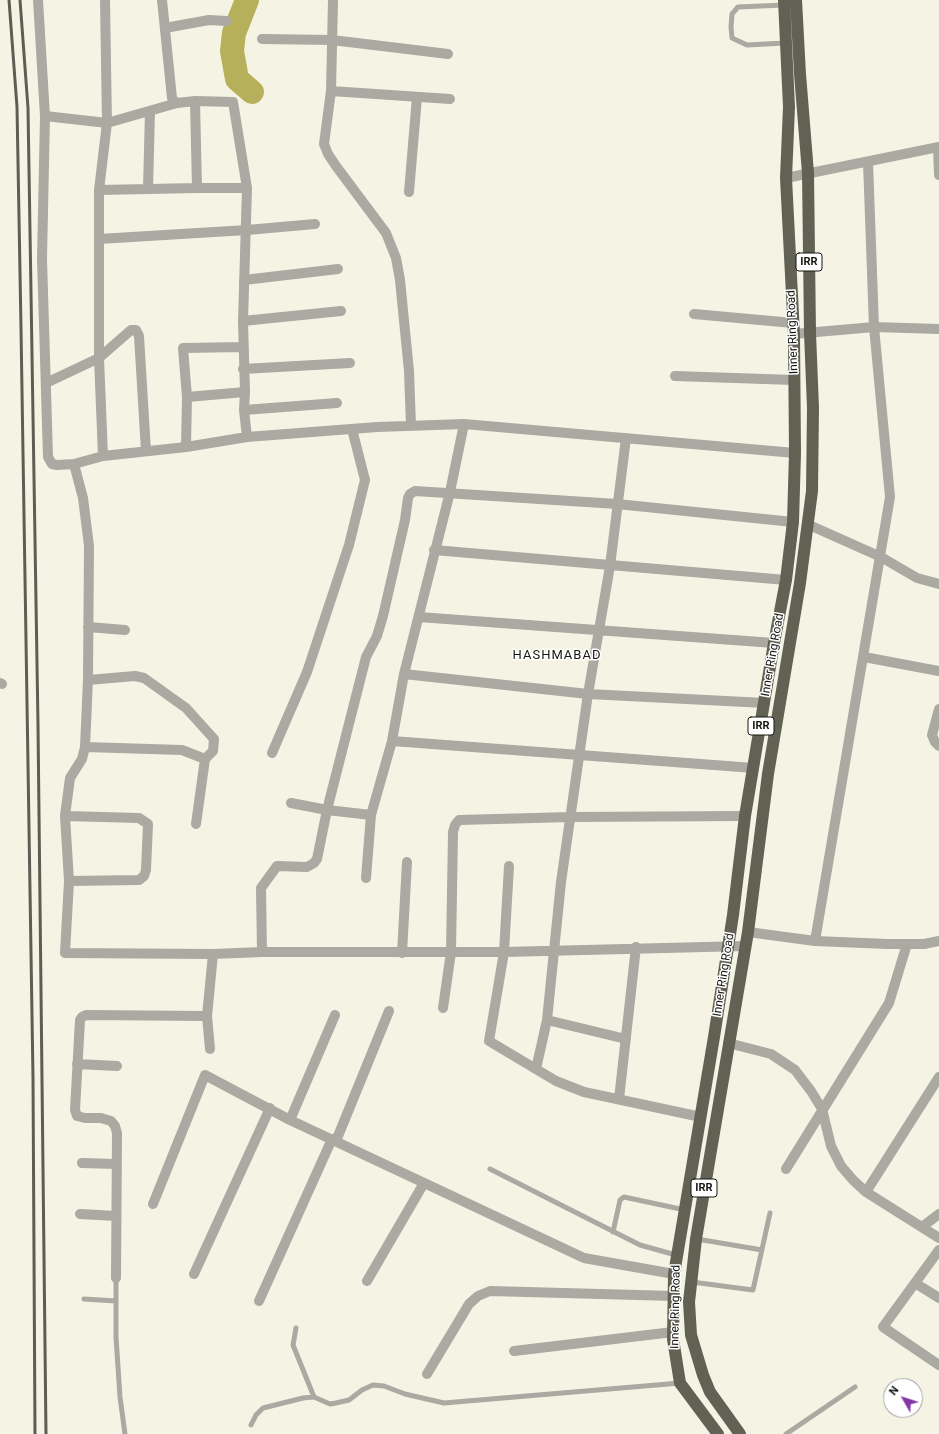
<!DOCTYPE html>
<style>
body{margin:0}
#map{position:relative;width:939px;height:1434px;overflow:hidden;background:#f5f4e4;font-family:Roboto,sans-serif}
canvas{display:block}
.north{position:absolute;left:883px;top:1378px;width:40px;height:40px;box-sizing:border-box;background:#fff;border:1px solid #a2a2a0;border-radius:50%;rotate:309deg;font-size:11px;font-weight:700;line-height:16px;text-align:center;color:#171711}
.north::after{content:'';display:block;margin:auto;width:14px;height:18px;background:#8536a6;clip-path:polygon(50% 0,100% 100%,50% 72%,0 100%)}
</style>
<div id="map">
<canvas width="939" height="1434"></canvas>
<div class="north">N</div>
</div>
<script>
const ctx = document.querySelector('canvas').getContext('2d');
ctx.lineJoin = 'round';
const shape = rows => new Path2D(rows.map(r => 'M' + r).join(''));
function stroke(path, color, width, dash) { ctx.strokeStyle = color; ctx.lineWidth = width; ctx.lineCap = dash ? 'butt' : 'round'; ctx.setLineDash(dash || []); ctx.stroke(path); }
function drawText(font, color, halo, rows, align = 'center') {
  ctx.font = font + ' Roboto,sans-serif'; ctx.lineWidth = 3; ctx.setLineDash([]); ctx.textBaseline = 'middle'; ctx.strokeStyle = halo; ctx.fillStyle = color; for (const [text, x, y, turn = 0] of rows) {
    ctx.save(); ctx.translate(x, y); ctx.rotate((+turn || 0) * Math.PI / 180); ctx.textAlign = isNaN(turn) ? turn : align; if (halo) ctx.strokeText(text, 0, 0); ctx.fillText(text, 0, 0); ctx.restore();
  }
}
const river = shape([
 [247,0,234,33,232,51,237,79,252,92]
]);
const service = shape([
 [784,5,738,7,732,14,731,27,732,38,747,45,785,43],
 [490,1169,640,1245,676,1255],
 [613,1232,620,1200,624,1197,685,1210],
 [697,1239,762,1250],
 [116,1278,116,1337,120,1397,125,1434],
 [692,1282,753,1290,770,1213],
 [84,1299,116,1301],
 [296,1328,293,1345,314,1397],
 [251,1425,256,1415,263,1408,303,1398,314,1397,330,1404,336,1403,349,1400,362,1390,373,1385,384,1386,405,1394,444,1403,680,1383],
 [786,1434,855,1387]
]);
const minor = shape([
 [38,0,45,116,42,259,48,457,52,464,57,465,74,464,103,456,186,447,247,437,377,427,464,424,795,453],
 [162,0,172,98,174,101,177,103,195,101,233,102,247,188,243,321,245,392,244,410,247,437],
 [333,0,331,91,324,144,328,154,336,166,386,233,396,258,400,280,409,371,411,426],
 [165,28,209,20,227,21],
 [262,39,332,40,448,54],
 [331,91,450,99],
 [195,101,197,188],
 [45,116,107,123,177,103],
 [938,147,939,175],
 [786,178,939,147],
 [148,189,150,111],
 [99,190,197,188,247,188],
 [409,192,417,97],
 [99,239,247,230,315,224],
 [244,280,338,269],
 [694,314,793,323],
 [243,321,341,311],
 [794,334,874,327,939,329],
 [243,369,350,363],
 [675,376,794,380],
 [46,383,99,358,131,330,136,330,139,336,146,451],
 [187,397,245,392],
 [244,410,337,403],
 [186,447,187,397,183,348,243,347],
 [103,456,99,358,99,190,107,123,105,0],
 [74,464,83,498,89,546,88,680,85,747,82,759,70,778,65,816,69,881,65,953,213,954,262,952,504,952,745,946],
 [807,524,881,557,917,578,939,584],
 [434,550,786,580],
 [419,617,774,643],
 [88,627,125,630],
 [864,657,939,671],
 [404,674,588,694,765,703],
 [88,680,135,676,144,678,186,708,214,739,213,751,205,759,196,824],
 [0,683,2,684],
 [939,709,932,735,935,742,939,746],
 [392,741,754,768],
 [85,747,182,750,205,759],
 [272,753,307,672,349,545,365,480,352,429],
 [291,803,327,810,366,657,377,636,383,616,405,520,408,498,410,494,415,491,617,504,793,522],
 [371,815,392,741,404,674,450,492,464,424],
 [65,816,139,818,148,824,146,870,144,876,139,880,69,881],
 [509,866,504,952,489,1041,556,1081,584,1092,701,1117],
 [748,932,815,941,888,944,924,944,939,941],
 [815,941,890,497,874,327,868,162],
 [262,952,261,888,277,866,307,867,314,863,317,859,327,810,371,815,366,878],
 [402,953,407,862],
 [443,1008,451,952,453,832,455,825,459,820,571,817,745,816],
 [547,1020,626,1039],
 [728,1043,771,1054,795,1070,811,1091,822,1109,831,1146,841,1166,853,1180,866,1192,939,1238],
 [210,1049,207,1016,213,954],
 [77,1064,117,1066],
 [536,1069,547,1020,561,882,588,694,610,566,626,438],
 [619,1099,636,947],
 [290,1120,335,1015],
 [336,1141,389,1011],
 [82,1163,116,1164],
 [786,1169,889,1003,907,944],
 [866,1192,939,1077],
 [153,1204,205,1075,290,1120,584,1258,674,1274],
 [80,1214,116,1216],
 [922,1227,939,1214],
 [939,1250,883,1327,939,1365],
 [194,1274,270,1108],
 [116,1278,117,1133,115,1126,111,1121,101,1118,85,1118,77,1116,75,1110,80,1020,82,1017,86,1015,207,1016],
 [367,1281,424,1183],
 [915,1283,939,1298],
 [259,1301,332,1139],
 [514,1351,673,1332],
 [427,1374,469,1304,478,1296,490,1291,674,1296]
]);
const trunk = shape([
 [718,1434,680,1383,673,1339,674,1274,714,1037,733,915,745,816,774,643,786,580,793,522,795,453,794,334,786,178,789,107,784,0],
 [740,1434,710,1392,703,1375,691,1335,689,1302,696,1239,748,932,768,774,800,583,812,491,813,408,810,333,808,173,800,74,796,0]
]);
const rail = shape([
 [9,0,17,107,21,328,33,1077,35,1434],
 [20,0,28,108,38,725,46,1434]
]);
const shields = [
 [809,262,26],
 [761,726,26],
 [704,1188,26]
];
const shieldNames = [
 ["IRR",809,262],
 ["IRR",761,726],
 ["IRR",704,1188]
];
const streetNames = [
 ["Inner Ring Road",793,332,-92],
 ["Inner Ring Road",773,655,-80],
 ["Inner Ring Road",724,975,-81],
 ["Inner Ring Road",676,1307,-89]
];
const neighbourhoodNames = [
 ["HASHMABAD",557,656]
];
stroke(river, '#b7b05a', 24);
stroke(service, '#aaa9a2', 5);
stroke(minor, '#aaa9a2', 10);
stroke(trunk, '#626254', 12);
stroke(rail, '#5e5d54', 3);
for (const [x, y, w] of shields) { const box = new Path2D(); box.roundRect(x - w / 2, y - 9, w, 18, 3); ctx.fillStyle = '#fff'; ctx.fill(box); stroke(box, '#171711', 1); }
drawText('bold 11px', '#171711', null, shieldNames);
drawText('12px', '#171711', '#fff', streetNames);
ctx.letterSpacing = '1px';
drawText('13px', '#171711', '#fff', neighbourhoodNames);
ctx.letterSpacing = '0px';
</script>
